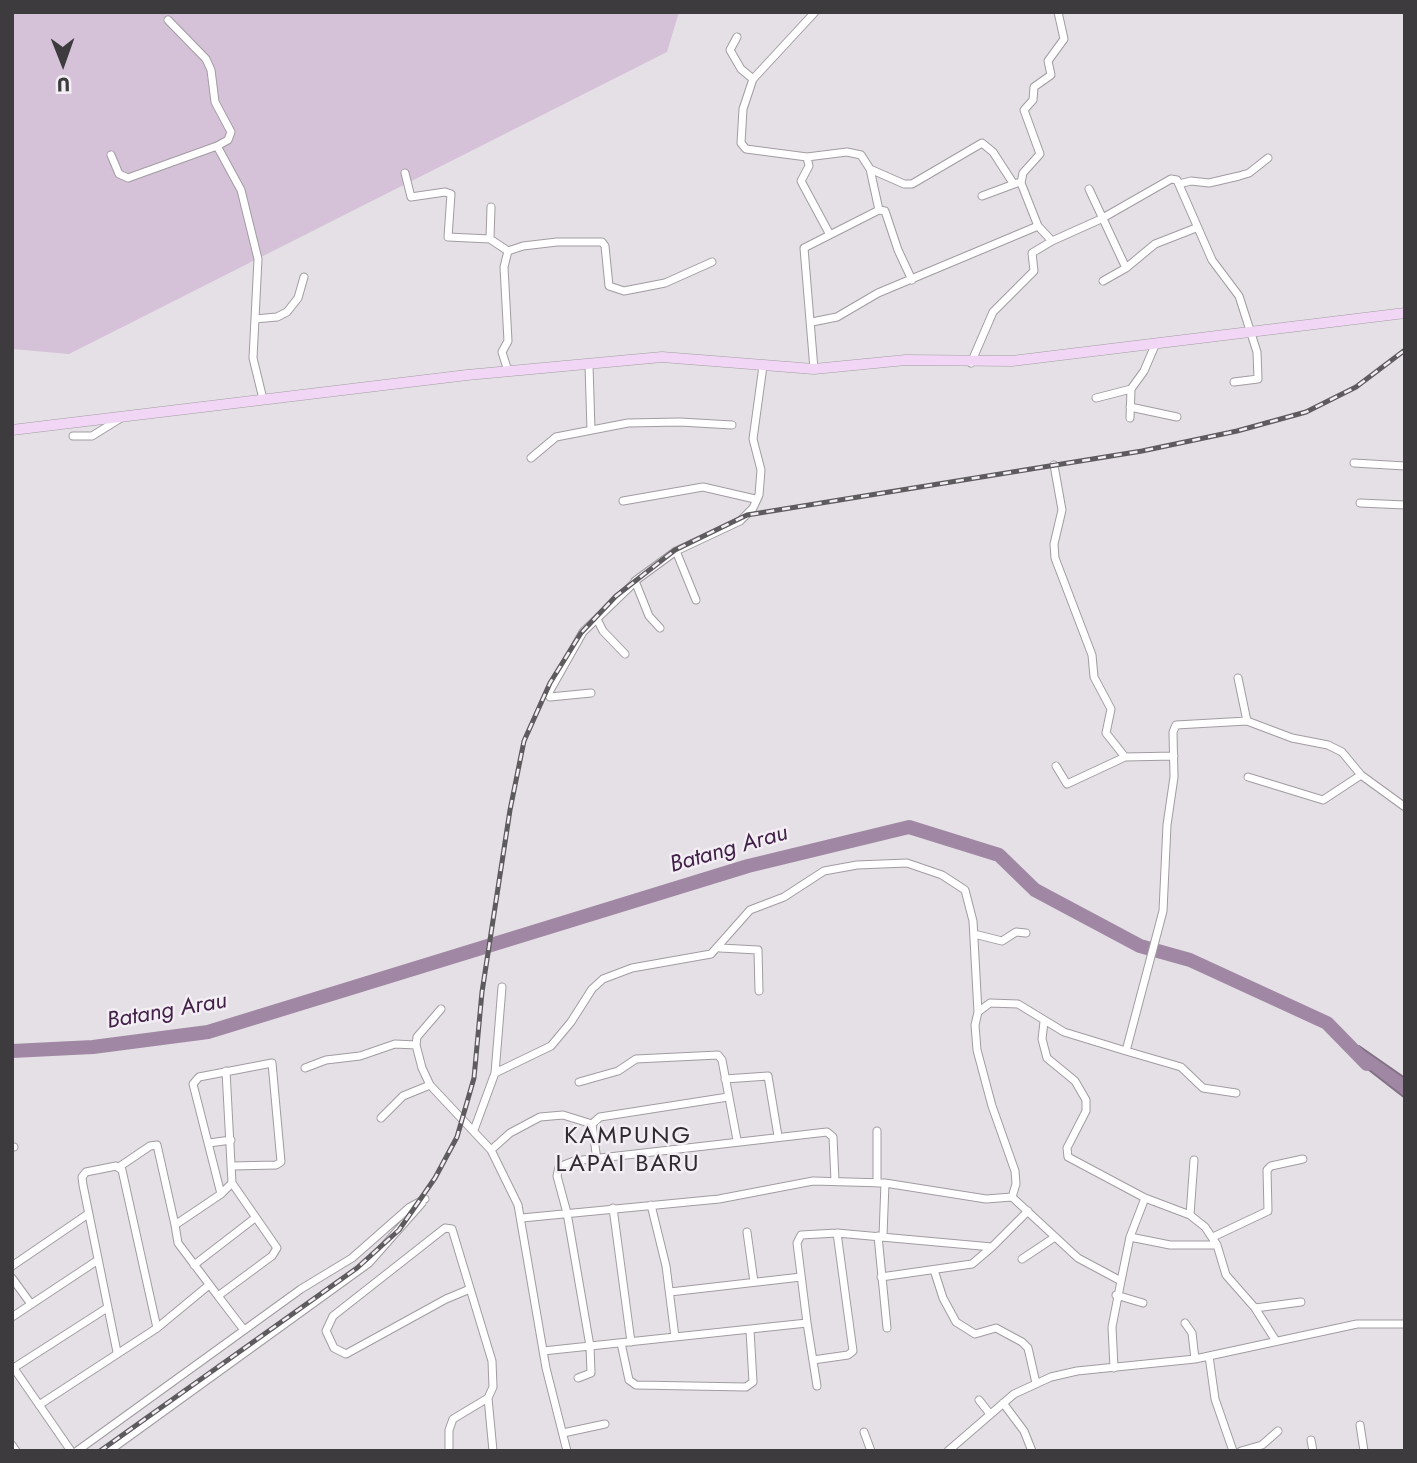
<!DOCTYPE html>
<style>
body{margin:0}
#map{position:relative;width:1417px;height:1463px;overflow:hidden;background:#e5e0e6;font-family:Jost,sans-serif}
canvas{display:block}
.frame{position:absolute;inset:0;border:14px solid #3d3b3e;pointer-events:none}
.north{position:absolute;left:28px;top:28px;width:70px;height:70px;-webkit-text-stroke:5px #f3edf4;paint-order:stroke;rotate:179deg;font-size:19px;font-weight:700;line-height:28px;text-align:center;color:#3d3b3e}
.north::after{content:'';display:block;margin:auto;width:24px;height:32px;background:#3d3b3e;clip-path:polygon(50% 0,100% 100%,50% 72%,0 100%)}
</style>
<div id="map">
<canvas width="1417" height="1463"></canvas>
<div class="frame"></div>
<div class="north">U</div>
</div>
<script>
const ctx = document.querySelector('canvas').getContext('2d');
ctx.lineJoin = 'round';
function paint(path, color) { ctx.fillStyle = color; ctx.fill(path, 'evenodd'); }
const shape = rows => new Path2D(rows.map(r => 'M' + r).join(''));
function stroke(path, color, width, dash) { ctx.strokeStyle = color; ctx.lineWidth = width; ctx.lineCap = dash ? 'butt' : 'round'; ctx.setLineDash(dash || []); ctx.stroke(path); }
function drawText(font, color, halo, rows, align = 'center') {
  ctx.font = font + ' Jost,sans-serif'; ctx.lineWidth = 5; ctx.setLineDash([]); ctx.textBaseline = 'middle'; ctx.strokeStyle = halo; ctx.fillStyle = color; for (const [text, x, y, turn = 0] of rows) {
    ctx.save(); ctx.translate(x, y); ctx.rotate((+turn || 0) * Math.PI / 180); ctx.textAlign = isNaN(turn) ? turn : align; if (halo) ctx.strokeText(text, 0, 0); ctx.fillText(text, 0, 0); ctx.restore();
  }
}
const green = shape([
 [12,12,679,12,667,52,69,354,12,349]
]);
const water = shape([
 [1359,1046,1405,1078,1405,1098,1351,1056,1359,1046]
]);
const river = shape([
 [12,1051,93,1047,208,1032,748,866,909,827,999,855,1035,890,1140,946,1190,960,1327,1023,1367,1064]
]);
const street = shape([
 [815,12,753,79,743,109,741,143,746,149,807,157,847,152,861,155,870,169,879,210],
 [1058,12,1064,39,1048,61,1051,75,1034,87,1033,100,1024,110,1040,154,1023,173,1021,183,1038,226,1052,241,1101,219,1171,179,1177,180,1212,260,1239,296,1257,352,1258,379,1234,382],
 [168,20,206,59,211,70,215,102,231,132,228,140,217,146,241,190,258,259,253,358,263,399],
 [737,37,730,50,741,69,753,79],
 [111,155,119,174,128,178,217,146],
 [807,157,809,166,801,181,829,233],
 [870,169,904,184,912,184,982,143,993,152,1013,183],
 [405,173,411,197,445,192,451,194,448,237,490,239,508,251],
 [1179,184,1191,181,1209,183,1239,176,1249,173,1268,158],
 [1089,189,1126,268,1103,281],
 [982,196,1017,183],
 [879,210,885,211,898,250,912,280],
 [490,239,491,207],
 [1126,268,1155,244,1196,228],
 [255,319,277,317,287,312,298,298,304,277],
 [812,322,837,317,878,293,1038,226],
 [971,363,993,312,1034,271,1032,253,1052,241],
 [589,365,591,430],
 [814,369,804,248,879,210],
 [508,371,502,352,508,341,504,267,508,251,523,246,557,242,602,242,605,246,609,286,624,291,665,283,712,262],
 [1096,398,1131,389],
 [1130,407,1177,417],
 [1130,418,1131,389,1144,371,1156,343],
 [73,436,92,436,121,418],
 [531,458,556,437,628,423,680,422,732,425],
 [1354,463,1405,466],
 [1054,465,1062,510,1054,544,1055,558,1092,655,1094,677,1111,709,1106,733,1125,757,1174,756],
 [623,501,703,487,755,499],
 [1360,503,1405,505],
 [676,551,696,600],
 [597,619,603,631,625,654],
 [660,628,649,616,635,581,676,551,740,521,753,508,759,495,761,470,753,439,763,366],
 [1238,678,1247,721],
 [591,693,550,697,548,694,583,632,635,582],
 [1056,766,1067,784,1125,757],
 [1248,777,1323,800,1361,775],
 [974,934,1002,941,1016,932,1026,933],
 [720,948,758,950,759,991],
 [441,1009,417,1037,416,1045,422,1068,430,1085,491,1150,518,1205,546,1368,567,1451],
 [1044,1022,1042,1039,1047,1058,1075,1081,1086,1100,1086,1111,1067,1148,1068,1157,1145,1198,1190,1215,1205,1227,1217,1245,1226,1275,1255,1308,1276,1341],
 [1126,1051,1181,1067,1203,1088,1236,1093],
 [305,1068,326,1060,360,1056,395,1044,416,1045],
 [226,1071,232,1183,277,1248,272,1256,218,1296,244,1330],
 [495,1073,502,987],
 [725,1079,768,1076,778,1136],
 [579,1082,618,1071,636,1059,718,1055,722,1060,737,1140],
 [381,1118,403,1096,430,1085],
 [474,1130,495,1073,551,1046,571,1022,592,989,603,979,632,968,711,954,750,910,784,897,824,871,857,865,907,863,942,875,965,890,973,921,978,1012],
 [209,1143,231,1140],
 [12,1147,14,1147],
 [491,1150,510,1133,540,1117,563,1115,592,1124],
 [597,1160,592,1124,600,1117,728,1097],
 [232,1166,276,1165,281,1162,272,1063,199,1077,193,1084,221,1194,232,1183],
 [119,1167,150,1146,157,1145,175,1225],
 [877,1183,877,1131],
 [651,1205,666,1266,675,1337],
 [613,1208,631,1342],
 [1190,1215,1194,1160],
 [522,1218,719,1199,813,1181,885,1183,986,1199,1012,1197],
 [747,1232,754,1282],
 [878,1236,887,1328],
 [883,1236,885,1183],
 [1130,1237,1170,1245,1217,1245],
 [1213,1237,1268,1211,1267,1170,1271,1166,1303,1159],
 [1022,1259,1055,1237],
 [194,1265,255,1218],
 [12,1266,88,1214],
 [934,1270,943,1298,956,1322,975,1334,996,1328,1022,1342,1028,1348,1036,1383],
 [881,1277,972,1264,992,1247],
 [12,1278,31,1304],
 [1121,1281,1130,1237,1145,1198],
 [470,1289,446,1299,346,1354,334,1348,326,1331,333,1316,445,1228,452,1229,492,1361,493,1387,488,1398,493,1451],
 [670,1292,801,1277],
 [1116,1295,1143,1303],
 [218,1296,178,1243,175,1225,221,1194],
 [1255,1308,1301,1302],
 [12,1317,98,1260],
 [807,1323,817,1386],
 [1185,1323,1192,1333,1195,1359],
 [621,1343,629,1380,636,1385,746,1387,753,1382,750,1330],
 [543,1351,807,1323,797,1243,801,1235,837,1233,992,1247,1028,1211],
 [117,1352,83,1185,82,1177,86,1172,116,1166,122,1170,157,1328],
 [1209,1356,1215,1399,1233,1451],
 [813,1360,848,1355,853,1351,837,1233],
 [13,1367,71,1451],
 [1114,1368,1112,1327,1121,1281,1078,1258,1012,1197,1016,1184,1015,1171,992,1106,977,1050,975,1025,978,1012,990,1003,1018,1004,1064,1032,1126,1051,1163,911,1167,825,1174,777,1173,732,1176,725,1247,721,1292,738,1328,745,1342,752,1361,775,1405,807],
 [12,1369,107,1308],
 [578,1378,591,1373,590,1346,567,1213,557,1176,559,1167,574,1161,827,1132,833,1137,835,1181],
 [979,1400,990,1414],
 [1003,1403,1024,1431,1032,1451],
 [39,1405,157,1328,209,1285],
 [1360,1425,1364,1451],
 [864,1432,871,1451],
 [563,1433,605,1424],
 [1311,1440,1313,1451],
 [12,1445,16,1451],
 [77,1451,301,1289,352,1258,410,1207,425,1199],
 [109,1451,369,1263,422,1203],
 [449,1451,449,1430,453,1419,488,1398],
 [948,1451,1014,1394,1051,1377,1077,1371,1195,1359,1357,1324,1405,1324],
 [1241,1451,1262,1445,1278,1431]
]);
const secondary = shape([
 [12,430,467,375,662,357,814,369,906,360,1012,361,1405,313]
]);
const rail = shape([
 [100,1451,357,1268,399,1230,435,1178,457,1137,474,1078,482,992,510,810,524,741,550,683,581,633,616,596,675,550,747,515,1142,451,1237,431,1306,412,1356,387,1405,350]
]);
const waterNames = [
 ["Batang Arau",729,850,-16],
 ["Batang Arau",167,1012,-10]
];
const quarterNames = [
 ["KAMPUNG",628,1137],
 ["LAPAI BARU",628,1165]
];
paint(green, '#d5c1d8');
paint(water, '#a088a4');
stroke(water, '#827185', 2);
stroke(river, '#a088a4', 14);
stroke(street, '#a19ca1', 9);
stroke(secondary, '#a19ca1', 11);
stroke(street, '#fff', 7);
stroke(secondary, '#f1d7f5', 10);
stroke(rail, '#5e5b5f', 5);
stroke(rail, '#f3edf4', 2.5, [8]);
drawText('italic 23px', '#422148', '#f3edf4', waterNames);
ctx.letterSpacing = '2px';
drawText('24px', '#2f2b30', '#f3edf4', quarterNames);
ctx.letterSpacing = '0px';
</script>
